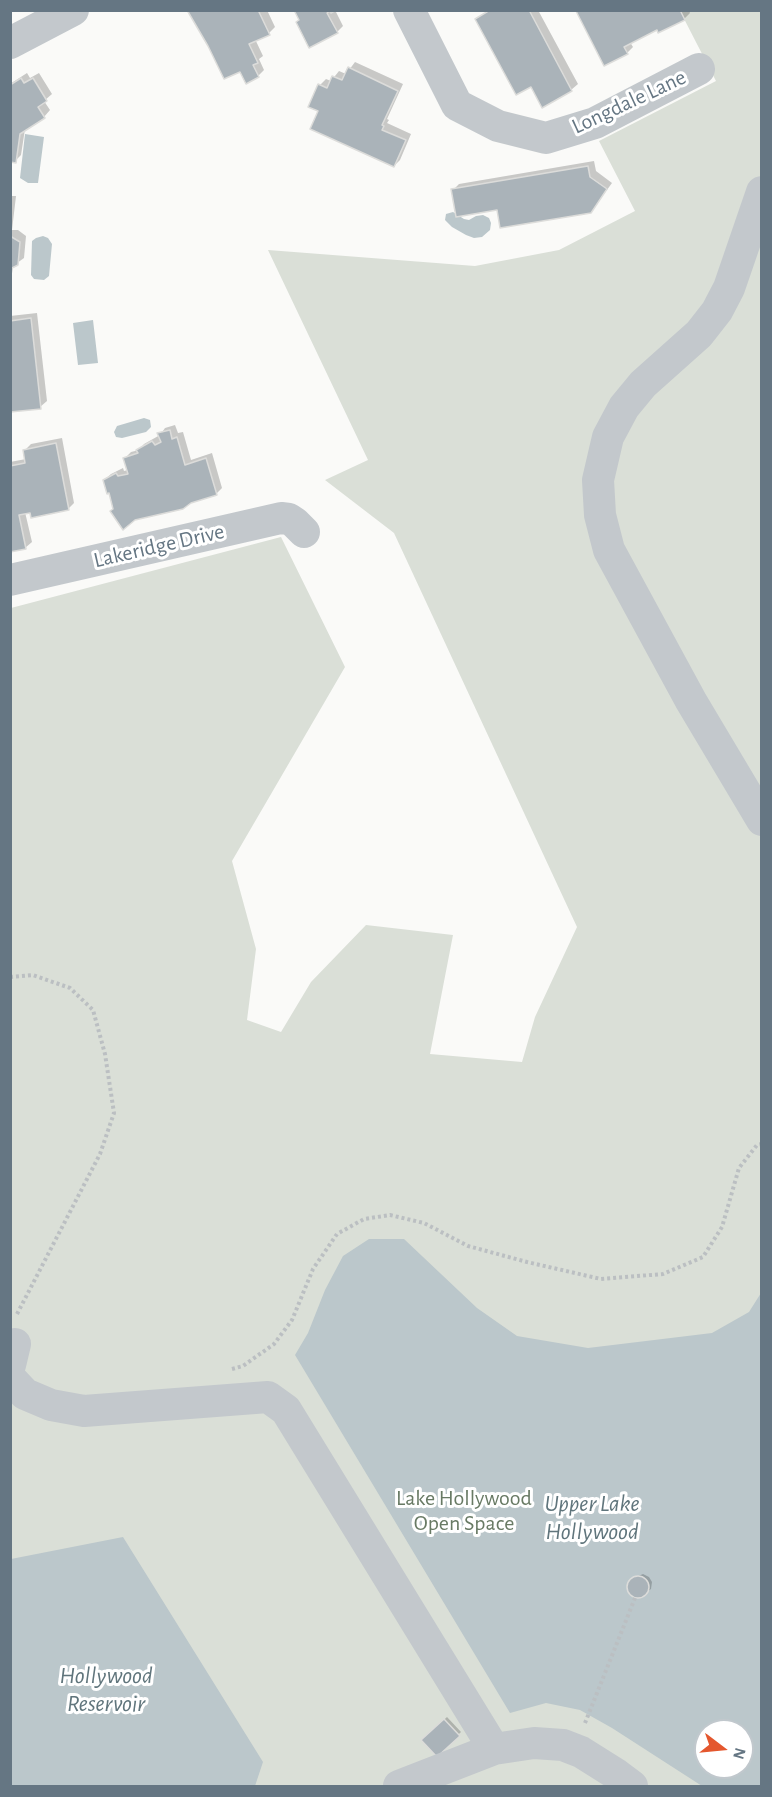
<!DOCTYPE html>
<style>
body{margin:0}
#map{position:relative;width:772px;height:1797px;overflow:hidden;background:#fafaf8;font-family:"Alegreya Sans",sans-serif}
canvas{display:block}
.frame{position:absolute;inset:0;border:12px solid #657683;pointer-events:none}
.north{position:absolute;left:694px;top:1719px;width:60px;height:60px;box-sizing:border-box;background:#fff;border:2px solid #c1c8cd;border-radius:50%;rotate:106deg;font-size:16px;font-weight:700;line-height:24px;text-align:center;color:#657683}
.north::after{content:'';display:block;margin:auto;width:21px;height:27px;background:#e4572e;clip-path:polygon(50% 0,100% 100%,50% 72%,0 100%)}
</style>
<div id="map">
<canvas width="772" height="1797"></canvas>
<div class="frame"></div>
<div class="north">N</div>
</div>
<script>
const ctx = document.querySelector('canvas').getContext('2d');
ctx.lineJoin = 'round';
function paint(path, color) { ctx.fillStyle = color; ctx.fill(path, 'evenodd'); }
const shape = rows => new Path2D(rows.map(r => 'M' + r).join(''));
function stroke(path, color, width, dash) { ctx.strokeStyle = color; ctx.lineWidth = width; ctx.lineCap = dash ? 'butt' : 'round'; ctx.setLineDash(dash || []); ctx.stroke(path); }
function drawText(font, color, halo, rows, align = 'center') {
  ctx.font = font + ' "Alegreya Sans",sans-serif'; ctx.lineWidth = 6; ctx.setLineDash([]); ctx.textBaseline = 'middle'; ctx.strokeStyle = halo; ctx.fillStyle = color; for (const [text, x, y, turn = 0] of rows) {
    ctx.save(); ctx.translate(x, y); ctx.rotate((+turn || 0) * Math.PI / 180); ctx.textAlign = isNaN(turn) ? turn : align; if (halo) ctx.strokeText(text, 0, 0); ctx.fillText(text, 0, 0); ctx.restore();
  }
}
const green = shape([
 [680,11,761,11,761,1786,11,1786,11,608,281,537,345,667,232,861,256,949,247,1020,281,1032,311,982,366,925,453,935,430,1054,522,1062,535,1017,577,927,394,533,325,480,368,460,268,250,475,266,559,250,635,211,599,141,716,81],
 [706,1731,742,1731,742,1767,706,1767]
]);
const water = shape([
 [25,134,44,137,38,183,28,183,20,178],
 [453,212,464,219,469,220,476,216,483,215,489,218,491,223,490,230,482,237,474,238,466,235,452,227,445,220,446,214],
 [43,236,48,238,52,244,49,276,44,280,34,279,31,275,32,241,36,238],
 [93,320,98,363,78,365,73,323],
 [144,418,150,420,151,427,146,432,122,438,116,437,114,432,117,426],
 [369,1239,404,1239,477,1308,517,1336,588,1348,712,1333,749,1312,761,1293,761,1786,702,1786,612,1728,580,1710,546,1703,510,1713,295,1355,308,1333,325,1290,343,1256],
 [706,1731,742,1731,742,1767,706,1767],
 [123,1537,263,1762,255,1786,11,1786,11,1559]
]);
const shadow = shape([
 [189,10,267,10,275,27,269,33,255,39,263,56,259,59,264,70,258,76,241,70,209,46],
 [296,10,335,10,343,26,337,32,301,19],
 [488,10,538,10,578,84,571,90,532,84,477,20],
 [689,10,690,13,684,19,658,28,630,42,633,47,627,53,578,11],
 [355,62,403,84,387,119,389,120,387,123,411,134,400,160,394,166,320,111,310,106,320,85,326,79,331,81,339,71,346,74],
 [27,73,30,78,39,73,52,94,44,101,50,110,44,117,25,129,21,155,15,161,10,160,10,84],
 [594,161,596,171,612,183,596,205,498,208,453,190,459,184],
 [10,196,16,196,12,230,18,230,26,236,24,258,13,266,10,289],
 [37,313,47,401,40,407,10,411,10,316],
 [175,425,178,433,183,432,191,460,212,453,222,488,216,494,115,509,110,492,104,480,111,474,123,468,124,471,128,470,124,459,131,452,139,450,144,444,160,435,165,428],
 [62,438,74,503,68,509,25,512,32,542,25,548,10,551,10,462,26,459,25,450,31,444],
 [643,1574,649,1577,652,1582,651,1589,639,1597,631,1595,628,1587,634,1578],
 [447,1717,461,1732,437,1755,423,1740]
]);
const building = shape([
 [187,10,258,10,270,35,249,44,258,63,253,65,259,77,246,84,240,72,224,79,208,46,187,10],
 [294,10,336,10,331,13,330,11,327,13,338,33,309,48,296,22,299,20,294,10],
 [490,10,529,10,572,91,542,108,531,87,516,95,475,19,490,10],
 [680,10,685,20,658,33,657,30,624,47,628,54,604,66,576,11,680,10],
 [348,67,398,91,382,125,384,126,382,130,406,140,394,167,310,129,318,111,308,107,318,84,327,88,332,76,342,80,348,67],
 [21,78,24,83,33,78,47,101,38,107,45,118,20,134,16,163,10,162,10,85,21,78],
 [588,166,590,177,607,189,591,213,500,228,497,210,456,217,451,189,588,166],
 [10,236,20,242,18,265,10,269,10,236],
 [31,318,41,409,10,412,10,321,31,318],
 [170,430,172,439,177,437,185,465,206,458,217,495,191,503,183,509,135,520,123,530,110,511,113,509,109,493,107,494,103,480,116,473,118,476,128,474,123,458,138,453,136,450,152,441,155,445,161,442,157,433,170,430],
 [56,443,69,510,31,518,30,513,19,515,26,549,10,552,10,466,25,463,23,450,56,443],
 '627 1587a11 11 0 1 1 22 0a11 11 0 1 1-22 0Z',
 [444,1719,460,1736,437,1757,421,1740,444,1719]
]);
const path = shape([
 [10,977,33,975,70,988,93,1010,105,1054,114,1113,100,1154,16,1316],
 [232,1369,243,1366,274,1344,292,1320,313,1269,337,1234,364,1219,390,1215,424,1223,468,1246,527,1262,601,1279,663,1274,703,1257,722,1227,739,1168,757,1145,762,1144],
 [585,1723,635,1598]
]);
const minor = shape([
 [409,10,457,105,498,126,546,138,595,123,699,69],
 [10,43,73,10],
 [762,192,729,288,717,311,699,334,643,384,624,407,608,437,598,480,600,515,609,550,691,701,762,820],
 [10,580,281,518,289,519,295,523,304,532],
 [10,1365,15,1344],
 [10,1378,25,1394,51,1405,84,1411,268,1397,286,1410,494,1749],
 [399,1786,494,1749,534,1743,563,1745,581,1752,616,1774,632,1786]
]);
const streetNames = [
 ["Longdale Lane",629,102,-25],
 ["Lakeridge Drive",159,546,-13]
];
const parkNames = [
 ["Lake Hollywood",464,1498],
 ["Open Space",464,1523]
];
const waterNames = [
 ["Upper Lake",592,1504],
 ["Hollywood",592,1532],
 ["Hollywood",106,1676],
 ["Reservoir",106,1704]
];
paint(green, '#dadfd7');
paint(water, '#bbc7cb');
paint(shadow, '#0003');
paint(building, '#aab3b9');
stroke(building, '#dcdcda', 1.5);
stroke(path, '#bbbfc2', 4, [3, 3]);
stroke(minor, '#c3c8cc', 32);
drawText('22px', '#657683', '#fff', streetNames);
drawText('22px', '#687a64', '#fff', parkNames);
drawText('italic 24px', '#60757c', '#fff', waterNames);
</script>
